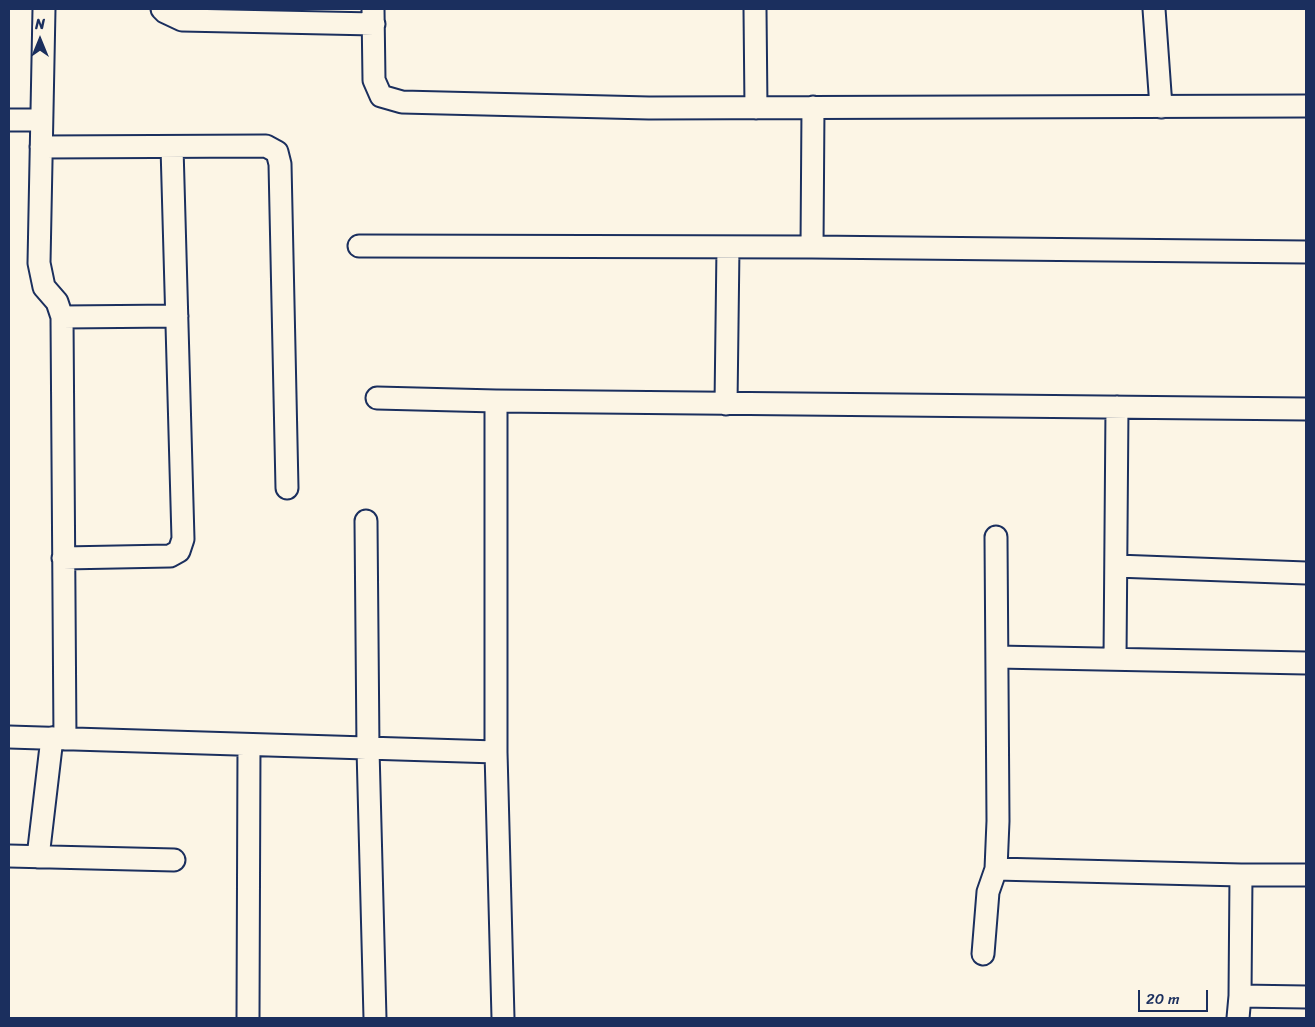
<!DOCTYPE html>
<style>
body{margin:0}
#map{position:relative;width:1315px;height:1027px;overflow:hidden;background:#fcf5e5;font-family:Sriracha,sans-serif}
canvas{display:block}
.frame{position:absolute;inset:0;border:10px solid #1b2f5e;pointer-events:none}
.north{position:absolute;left:15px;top:15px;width:50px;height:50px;-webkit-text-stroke:4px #fcf5e5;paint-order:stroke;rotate:0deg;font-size:14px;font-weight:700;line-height:20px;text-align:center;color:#1b2f5e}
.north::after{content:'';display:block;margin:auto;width:18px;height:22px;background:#1b2f5e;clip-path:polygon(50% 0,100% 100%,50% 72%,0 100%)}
.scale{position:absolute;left:1138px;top:990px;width:70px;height:22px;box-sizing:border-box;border:2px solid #1b2f5e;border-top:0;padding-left:6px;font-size:15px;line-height:18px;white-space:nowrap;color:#1b2f5e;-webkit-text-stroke:4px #fcf5e5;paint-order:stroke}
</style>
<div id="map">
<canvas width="1315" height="1027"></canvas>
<div class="frame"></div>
<div class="north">N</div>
<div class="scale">20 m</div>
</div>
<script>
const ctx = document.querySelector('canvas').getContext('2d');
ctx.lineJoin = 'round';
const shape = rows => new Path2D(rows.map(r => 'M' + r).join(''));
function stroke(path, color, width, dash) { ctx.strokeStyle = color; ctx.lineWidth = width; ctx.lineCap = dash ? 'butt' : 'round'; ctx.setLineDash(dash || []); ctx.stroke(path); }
const street = shape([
 [44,9,39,263,44,287,57,302,62,317,65,739],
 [162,9,165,12,182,20,374,24],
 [373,9,374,80,381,96,402,102,649,108,1306,106],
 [755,9,756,108],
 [1154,9,1161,107],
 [9,120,41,120],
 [41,147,266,146,277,152,280,164,287,488],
 [359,246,812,247,1306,252],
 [812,247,813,107],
 [62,317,177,316],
 [377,398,496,401,1306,409],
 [726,404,728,247],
 [366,521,368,749,375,1018],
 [63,558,170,556,179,551,183,539,172,147],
 [1116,566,1306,573],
 [997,657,1306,663],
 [1115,659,1117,407],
 [9,737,496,752,496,401],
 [496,752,503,1018],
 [9,856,174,860],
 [38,857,52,738],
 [996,869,1241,875,1306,875],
 [983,954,988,892,996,869,998,821,996,537],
 [1240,996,1306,997],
 [248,1018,249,745],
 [1238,1018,1240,996,1241,875]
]);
stroke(street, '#1b2f5e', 25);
stroke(street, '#fcf5e5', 21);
</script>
